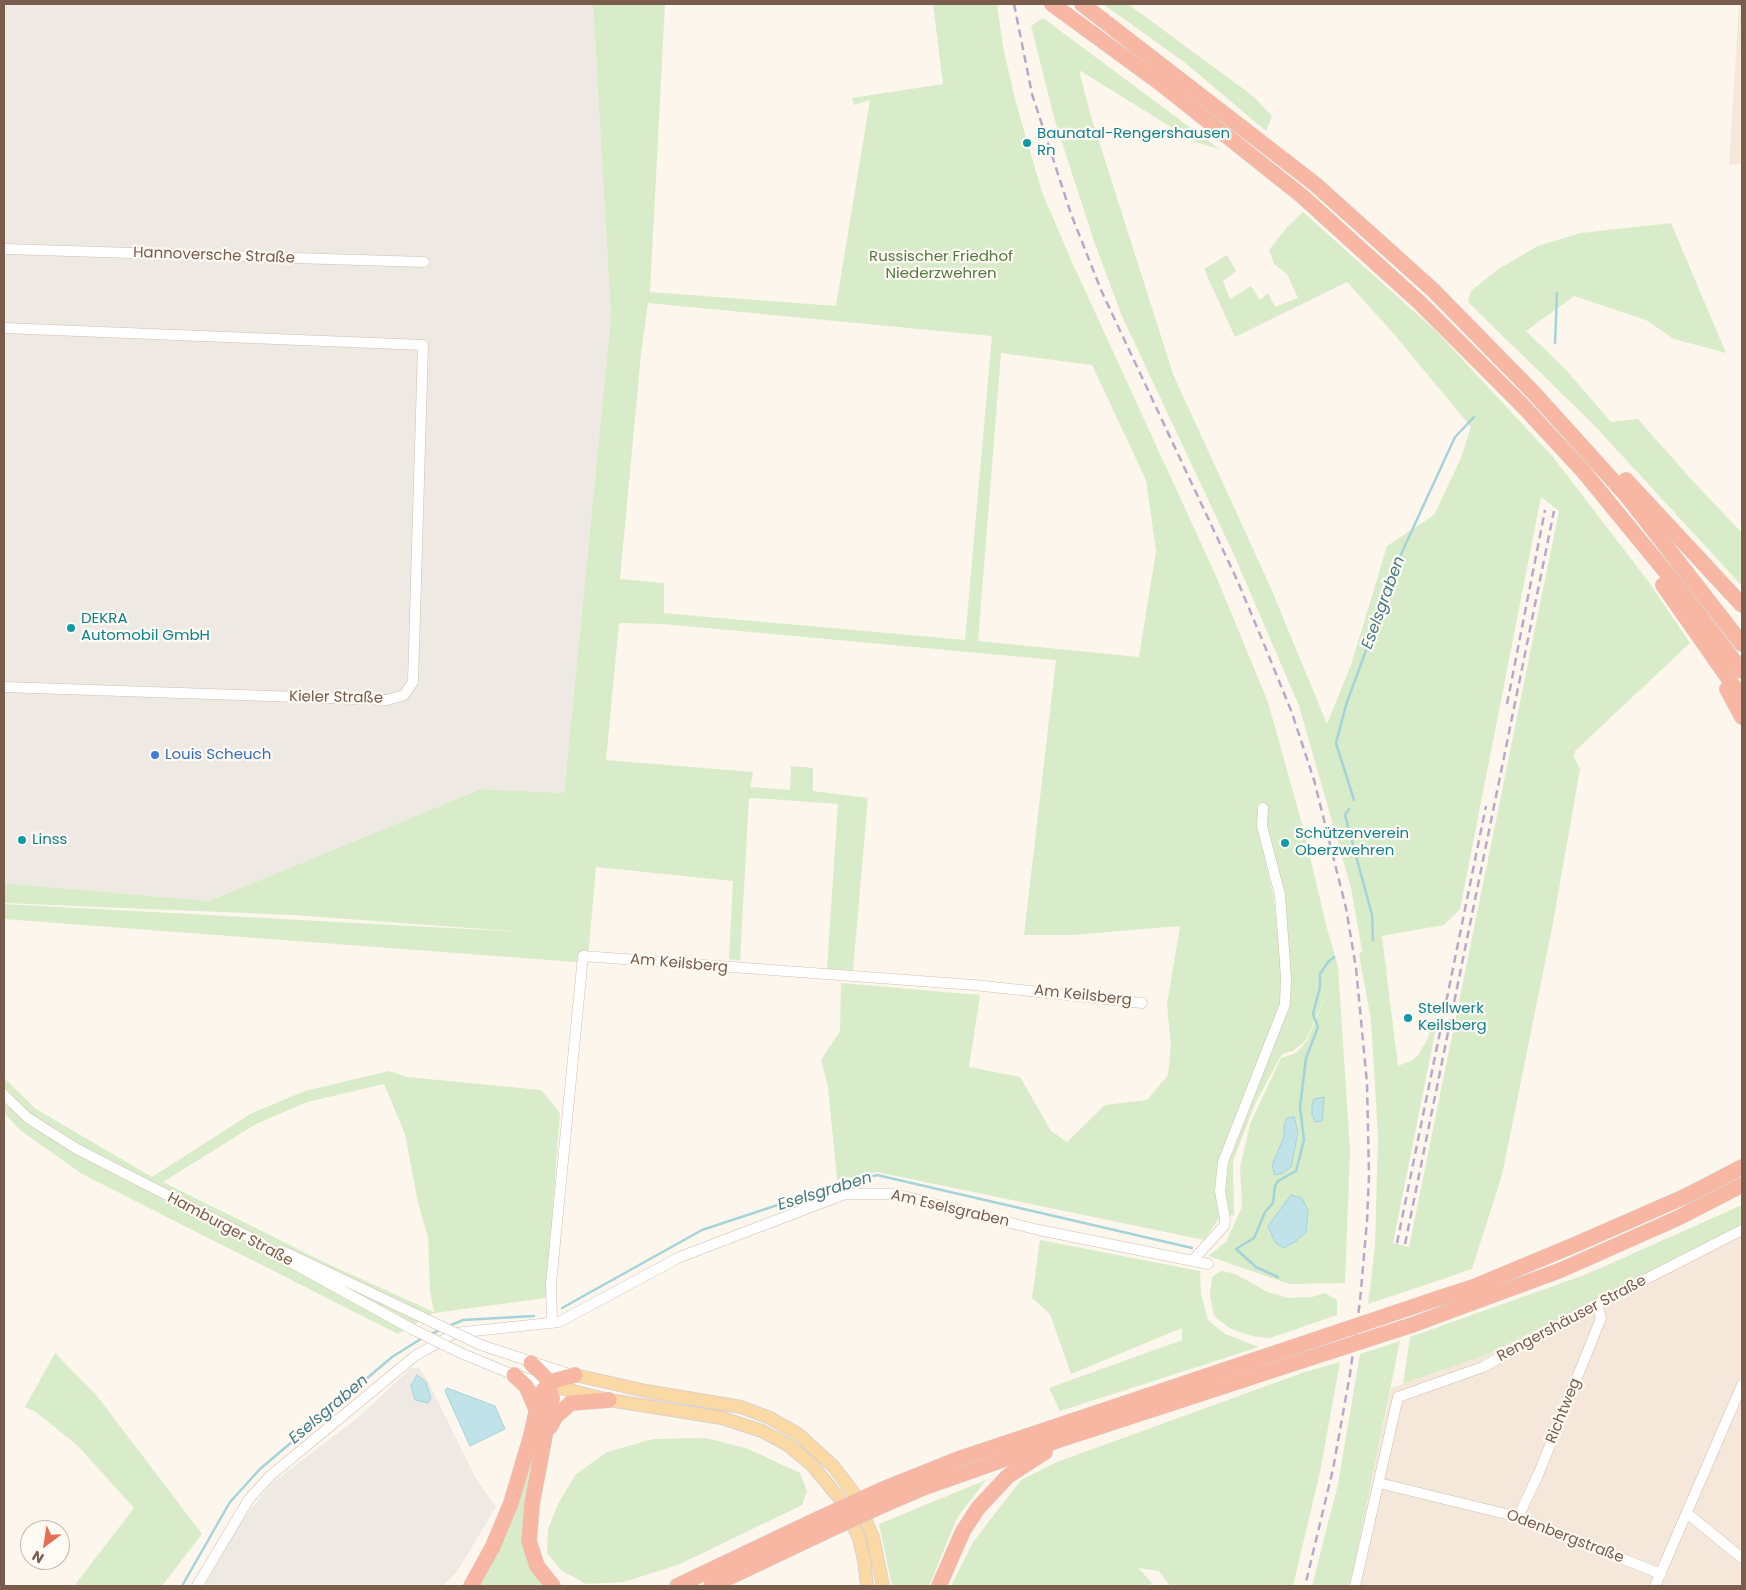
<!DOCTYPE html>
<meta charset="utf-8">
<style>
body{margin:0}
#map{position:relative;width:1746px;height:1590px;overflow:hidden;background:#fdf6ec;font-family:Poppins,sans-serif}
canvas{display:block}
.frame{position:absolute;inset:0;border:5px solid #7a5c4d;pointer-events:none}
.north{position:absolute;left:20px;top:1520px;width:50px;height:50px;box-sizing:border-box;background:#fffaf3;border:1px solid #cabbb1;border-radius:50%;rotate:211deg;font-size:14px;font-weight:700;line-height:20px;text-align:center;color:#7a5c4d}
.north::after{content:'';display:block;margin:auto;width:18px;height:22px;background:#e76f51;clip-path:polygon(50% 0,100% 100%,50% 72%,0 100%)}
</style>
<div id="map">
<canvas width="1746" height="1590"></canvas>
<div class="frame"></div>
<div class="north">N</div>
</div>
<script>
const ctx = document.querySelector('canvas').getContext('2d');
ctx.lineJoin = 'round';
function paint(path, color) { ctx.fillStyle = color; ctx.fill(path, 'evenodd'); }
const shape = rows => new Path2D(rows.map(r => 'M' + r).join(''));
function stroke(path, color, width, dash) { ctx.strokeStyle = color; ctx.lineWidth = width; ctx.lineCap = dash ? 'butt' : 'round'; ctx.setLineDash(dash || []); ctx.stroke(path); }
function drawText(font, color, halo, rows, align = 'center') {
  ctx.font = font + ' Poppins,sans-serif'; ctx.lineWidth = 4.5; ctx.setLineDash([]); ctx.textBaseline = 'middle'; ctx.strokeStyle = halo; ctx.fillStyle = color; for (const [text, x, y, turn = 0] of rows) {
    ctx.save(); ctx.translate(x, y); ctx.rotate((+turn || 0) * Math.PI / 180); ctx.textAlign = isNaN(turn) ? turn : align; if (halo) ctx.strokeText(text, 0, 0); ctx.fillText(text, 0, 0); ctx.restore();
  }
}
const residential = shape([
 [1739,4,1742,4,1742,164,1729,165],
 [1742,1229,1742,1556,1738,1560,1742,1564,1742,1586,1350,1586,1391,1388,1438,1372]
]);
const industrial = shape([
 [4,4,593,4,611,317,564,793,481,789,209,901,4,883],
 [411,1368,419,1368,427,1379,475,1477,496,1507,458,1570,443,1586,204,1586,243,1519,271,1484,355,1420]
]);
const green = shape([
 [593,4,665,4,650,292,836,306,870,100,854,105,852,98,943,84,933,4,997,4,1003,47,1016,103,1042,192,1072,262,1216,576,1268,702,1304,831,1326,925,1338,966,1350,1150,1345,1283,1289,1284,1208,1256,1226,1242,1242,1207,1240,1168,1250,1124,1281,1058,1296,1053,1307,1041,1331,983,1306,1040,1293,1051,1282,1054,1255,1104,1233,1161,1234,1215,1220,1217,1204,1240,877,1172,837,1180,828,1087,821,1060,840,1031,841,983,980,995,969,1067,1020,1077,1051,1131,1067,1142,1105,1105,1147,1100,1168,1075,1171,1046,1167,1004,1180,926,1072,935,1024,935,1056,660,663,624,619,623,606,760,753,772,750,787,790,790,791,766,813,768,813,791,868,798,853,970,827,969,838,804,769,799,749,798,740,961,729,959,733,881,596,867,589,947,589,963,4,919,4,904,523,932,294,915,4,903,4,883,209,901,481,789,564,793,611,317],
 [648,303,992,336,965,640,664,613,664,583,620,579,641,354],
 [1001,353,1092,365,1146,480,1156,551,1139,657,978,641],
 [1258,831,1286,931,1277,930,1274,898],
 [1103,4,1128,4,1253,96,1272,116,1266,131,1184,62],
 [1043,18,1219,149,1195,142,1079,70,1090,113,1173,374,1270,586,1327,724,1351,665,1387,546,1434,515,1461,458,1471,427,1394,334,1347,282,1235,337,1204,269,1227,255,1236,271,1223,281,1230,299,1251,286,1260,300,1268,293,1275,307,1298,298,1287,274,1274,264,1269,250,1288,226,1303,212,1436,331,1553,457,1648,581,1690,643,1575,751,1574,757,1580,769,1553,923,1502,1175,1472,1269,1368,1304,1375,1247,1378,1135,1371,1020,1359,954,1362,951,1351,888,1299,706,1235,557,1121,314,1094,241,1055,121,1031,26],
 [1541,497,1559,511,1409,1247,1393,1243,1438,1018,1435,1017,1427,1040,1418,1055,1413,1060,1398,1066,1382,936,1444,925,1460,909],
 [1671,223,1726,353,1674,339,1646,320,1574,296,1526,331,1566,370,1611,422,1638,419,1689,477,1742,533,1742,586,1593,424,1468,302,1471,291,1497,270,1538,246,1581,233],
 [389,1071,407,1077,541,1090,560,1113,546,1298,434,1313,398,1334,82,1174,20,1130,4,1113,4,1078,36,1109,152,1177,252,1113,305,1091],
 [384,1084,405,1134,418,1203,428,1237,430,1291,434,1312,326,1263,163,1182,256,1124,307,1102],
 [1742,1205,1742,1230,1485,1355,1403,1384,1410,1337,1587,1274],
 [1040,1240,1200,1271,1201,1294,1208,1320,1225,1334,1259,1347,1060,1411,1049,1388,1182,1340,1182,1328,1071,1374,1050,1314,1032,1298],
 [1221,1271,1233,1273,1268,1292,1288,1298,1312,1297,1325,1293,1337,1300,1337,1315,1270,1338,1252,1336,1231,1329,1214,1316,1210,1295,1212,1277],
 [1400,1341,1350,1586,1312,1586,1338,1484,1360,1354],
 [55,1353,97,1396,202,1534,162,1586,74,1586,134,1508,78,1446,36,1412,25,1407],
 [1340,1362,1320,1472,1293,1586,1170,1586,1159,1571,1138,1568,1152,1583,1149,1586,951,1586,973,1542,1021,1480,1057,1462,1305,1372],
 [538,1438,524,1503,522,1534,528,1563,542,1586,476,1586],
 [706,1438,746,1448,800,1473,807,1491,802,1505,680,1564,624,1582,586,1584,561,1570,547,1553,548,1529,559,1502,576,1474,607,1452,653,1439],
 [986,1480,957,1518,929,1586,892,1586,879,1524]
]);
const water = shape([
 [1324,1097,1322,1121,1315,1122,1312,1115,1312,1106,1314,1099,1324,1097],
 [1294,1117,1298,1132,1291,1167,1283,1173,1275,1175,1272,1165,1284,1137,1284,1126,1287,1118,1294,1117],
 [1291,1195,1302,1198,1308,1211,1306,1232,1295,1242,1283,1248,1275,1242,1268,1226,1291,1195],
 [417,1375,426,1382,431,1398,428,1403,415,1400,411,1386,417,1375],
 [447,1388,495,1406,505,1429,470,1446,445,1391,447,1388]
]);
const stream = shape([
 [1555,343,1557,293],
 [1354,800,1336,743,1346,705,1402,552,1455,437,1474,417],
 [1349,809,1345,815,1372,915,1373,940],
 [1278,1277,1256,1267,1236,1249,1254,1238,1265,1212,1273,1203,1275,1186,1278,1181,1296,1171,1304,1140,1300,1107,1306,1058,1318,1027,1313,1014,1320,987,1320,974,1328,962,1334,957],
 [562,1308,702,1230,829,1188,877,1175,1192,1248],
 [449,1326,463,1320,534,1316],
 [429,1335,440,1330],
 [182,1586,230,1502,260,1469,392,1357,424,1337]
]);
const minor = shape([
 [4,249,424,262],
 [4,328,423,345,413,682,404,695,387,700,4,687],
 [4,1095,28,1118,77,1149,259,1242,283,1258,412,1329],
 [285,1252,430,1321],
 [1192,1261,1224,1226,1225,1219,1220,1191,1223,1162,1285,1004,1286,978,1280,895,1262,826,1263,808],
 [552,1323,551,1284,583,956,974,985,1142,1003],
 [481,1345,572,1375],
 [463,1354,514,1375,549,1385],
 [1379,1483,1518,1517,1661,1574],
 [1688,1514,1742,1558],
 [1518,1517,1538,1475,1601,1318,1597,1304],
 [197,1586,249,1499,270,1476,415,1356,455,1333,559,1322,680,1257,845,1194,895,1194,1039,1230,1208,1264],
 [1355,1586,1398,1397,1483,1367,1597,1304,1742,1230],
 [1655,1586,1742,1385]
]);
const major = shape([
 [575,1375,646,1391,741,1407,770,1418,798,1434,833,1466,853,1492,873,1537,883,1586],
 [549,1385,609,1400,722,1418,762,1431,788,1445,811,1464,840,1499,859,1538,864,1560,867,1586]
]);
const highway = shape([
 [1052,4,1160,83,1302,196,1420,303,1522,405,1583,471,1674,582,1742,671],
 [1082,4,1315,184,1433,290,1533,392,1627,496,1742,644],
 [1626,480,1742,605],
 [1663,585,1742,698],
 [1727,689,1742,717],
 [1439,1298,1476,1286,1579,1243,1686,1196,1742,1167],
 [1412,1325,1561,1270,1678,1218,1742,1185],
 [531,1363,546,1378,552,1398,532,1504,529,1541,537,1566,553,1586],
 [514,1375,526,1386,536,1409],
 [550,1427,556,1416,571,1403,609,1400],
 [881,1490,961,1458,1311,1341],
 [888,1503,923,1488,1062,1439,1307,1359],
 [471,1586,493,1546,511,1503,530,1439,540,1396,544,1389,556,1380,575,1375],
 [677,1586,820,1518],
 [711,1586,827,1531],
 [939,1586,963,1531,978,1508,1008,1476,1045,1452]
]);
const rail = shape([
 [1014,4,1032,94,1071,214,1101,290,1238,582,1266,649,1292,713,1314,780,1346,908,1356,968,1367,1083,1369,1176,1367,1221,1360,1301,1350,1374,1333,1469,1305,1586],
 [1507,704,1545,510],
 [1397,1243,1486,806],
 [1405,1244,1554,511]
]);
const minorBridge = shape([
 [430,1321,481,1345],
 [412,1329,463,1354]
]);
const highwayBridge = shape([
 [1311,1341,1439,1298],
 [1307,1359,1412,1325],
 [820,1518,881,1490],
 [827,1531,888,1503]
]);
const markers = [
 [1027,143,5,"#0f9aa8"],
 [71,628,5,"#0f9aa8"],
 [155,755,5,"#3f7fe0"],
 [22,840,5,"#0f9aa8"],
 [1285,843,5,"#0f9aa8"],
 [1408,1018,5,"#0f9aa8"]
];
const cultureNames = [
 ["Baunatal-Rengershausen",1037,134],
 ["Rn",1037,151],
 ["DEKRA",81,619],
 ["Automobil GmbH",81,636],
 ["Schützenverein",1295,834],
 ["Oberzwehren",1295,851],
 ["Linss",32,840],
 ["Stellwerk",1418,1009],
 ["Keilsberg",1418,1026]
];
const streetNames = [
 ["Hannoversche Straße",214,256,2],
 ["Kieler Straße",336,698,1],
 ["Am Keilsberg",679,964,5],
 ["Am Keilsberg",1083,996,6],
 ["Am Eselsgraben",950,1209,13],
 ["Hamburger Straße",230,1230,28],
 ["Rengershäuser Straße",1572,1319,-28],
 ["Richtweg",1564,1411,-68],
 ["Odenbergstraße",1565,1537,21]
];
const parkNames = [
 ["Russischer Friedhof",941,257],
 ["Niederzwehren",941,274]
];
const shopNames = [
 ["Louis Scheuch",165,755]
];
const waterNames = [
 ["Eselsgraben",1384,603,-70],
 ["Eselsgraben",825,1192,-17],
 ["Eselsgraben",329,1410,-40]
];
paint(residential, '#f5e8da');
paint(industrial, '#efe9e4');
paint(green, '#d8ecc9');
paint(water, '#bfe3e8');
stroke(water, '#a5d3da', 1);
stroke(stream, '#a5d3da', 2.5);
stroke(minor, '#d1beb0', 11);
stroke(major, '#dad1cd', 14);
stroke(highway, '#dad1cd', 16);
stroke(minor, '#fff', 10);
stroke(major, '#fbd9a5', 12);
stroke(highway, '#f7b7a3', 15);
stroke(rail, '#b9a8c9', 2.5, [8, 5]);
stroke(minorBridge, '#d1beb0', 11, []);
stroke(highwayBridge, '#dad1cd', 16, []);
stroke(minorBridge, '#fff', 10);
stroke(highwayBridge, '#f7b7a3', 15);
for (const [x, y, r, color] of markers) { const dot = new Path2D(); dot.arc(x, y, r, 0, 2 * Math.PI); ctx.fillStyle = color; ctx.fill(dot); stroke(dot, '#fffaf3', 2); }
drawText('15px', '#0d838f', '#fffaf3', cultureNames, 'left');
drawText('15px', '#7a5c4d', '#fffaf3', streetNames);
drawText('15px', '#537a41', '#fffaf3', parkNames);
drawText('15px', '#366cbe', '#fffaf3', shopNames, 'left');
drawText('italic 16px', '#437c86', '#fffaf3', waterNames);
</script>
